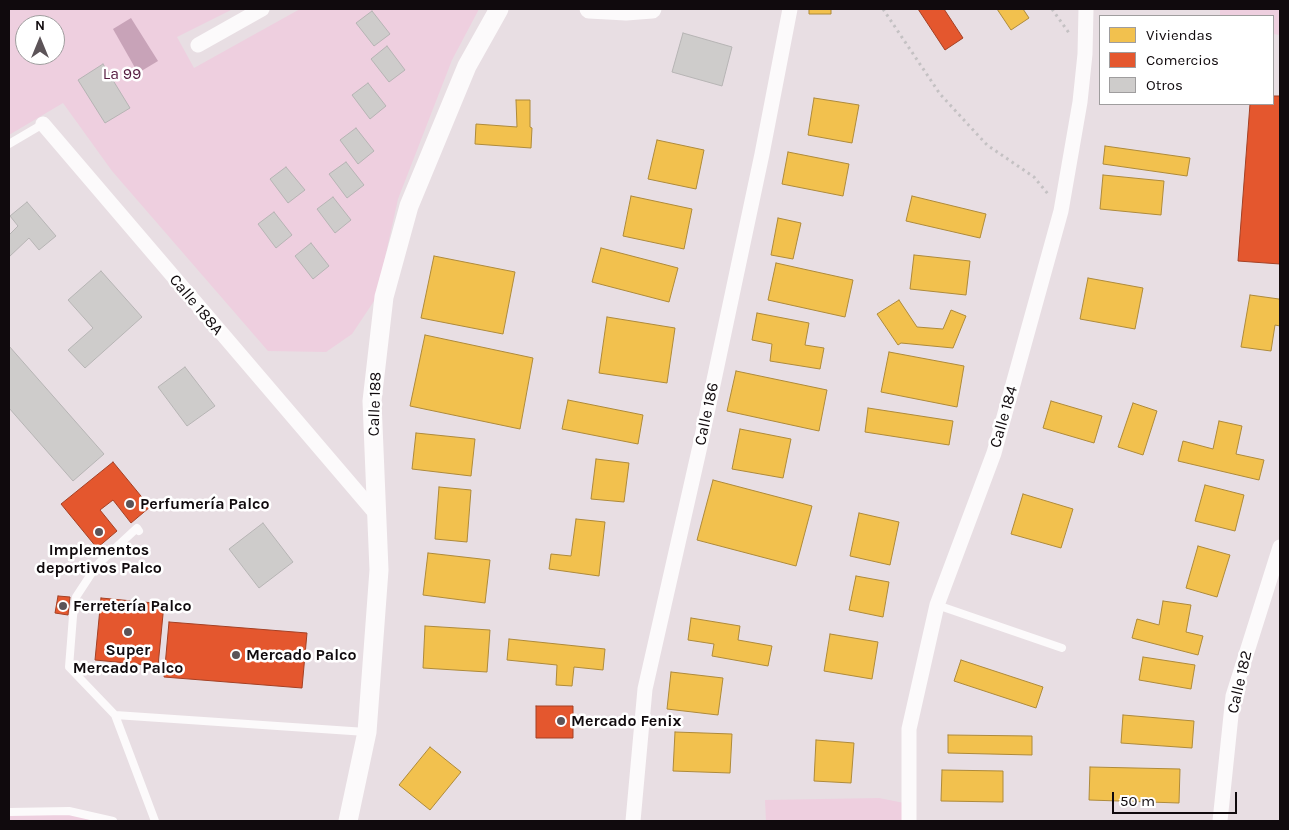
<!DOCTYPE html>
<meta charset="utf-8">
<style>
body{margin:0}
#map{position:relative;width:1289px;height:830px;overflow:hidden;background:#e8dee3;font-family:Karla,sans-serif}
canvas{display:block}
.frame{position:absolute;inset:0;border:10px solid #100a0d;pointer-events:none}
.legend{position:absolute;left:1099px;top:15px;width:175px;height:90px;box-sizing:border-box;background:#fff;border:1px solid #9f9d9e;margin:0;padding:6px 9px;list-style:none;font-size:15px;color:#100a0d}
.legend li{display:flex;align-items:center;gap:10px;height:25px}
.legend b{width:25px;border:1px solid #9f9d9e}
.north{position:absolute;left:15px;top:15px;width:50px;height:50px;box-sizing:border-box;background:#fff;border:1px solid #9f9d9e;border-radius:50%;rotate:0deg;font-size:14px;font-weight:700;line-height:20px;text-align:center;color:#100a0d}
.north::after{content:'';display:block;margin:auto;width:18px;height:22px;background:#5c5458;clip-path:polygon(50% 0,100% 100%,50% 72%,0 100%)}
.scale{position:absolute;left:1112px;top:792px;width:125px;height:22px;box-sizing:border-box;border:2px solid #100a0d;border-top:0;padding-left:6px;font-size:15px;line-height:18px;white-space:nowrap;color:#100a0d;-webkit-text-stroke:4px #fff;paint-order:stroke}
</style>
<div id="map">
<canvas width="1289" height="830"></canvas>
<div class="frame"></div>
<ul class="legend">
<li><b style="height:14px;background:#f2c14e"></b>Viviendas</li>
<li><b style="height:14px;background:#e4572e"></b>Comercios</li>
<li><b style="height:14px;background:#cecccb"></b>Otros</li>
</ul>
<div class="north">N</div>
<div class="scale">50 m</div>
</div>
<script>
const ctx = document.querySelector('canvas').getContext('2d');
ctx.lineJoin = 'round';
function paint(path, color) { ctx.fillStyle = color; ctx.fill(path, 'evenodd'); }
const shape = rows => new Path2D(rows.map(r => 'M' + r).join(''));
function stroke(path, color, width, dash) { ctx.strokeStyle = color; ctx.lineWidth = width; ctx.lineCap = dash ? 'butt' : 'round'; ctx.setLineDash(dash || []); ctx.stroke(path); }
function drawText(font, color, halo, rows, align = 'center') {
  ctx.font = font + ' Karla,sans-serif'; ctx.lineWidth = 5; ctx.setLineDash([]); ctx.textBaseline = 'middle'; ctx.strokeStyle = halo; ctx.fillStyle = color; for (const [text, x, y, turn = 0] of rows) {
    ctx.save(); ctx.translate(x, y); ctx.rotate((+turn || 0) * Math.PI / 180); ctx.textAlign = isNaN(turn) ? turn : align; if (halo) ctx.strokeText(text, 0, 0); ctx.fillText(text, 0, 0); ctx.restore();
  }
}
const green = shape([
 [9,9,233,9,177,37,194,68,300,9,479,9,452,60,398,199,376,298,352,334,326,352,268,351,112,171,63,103,9,135],
 [25,25,55,25,55,55,25,55],
 [1220,9,1280,9,1280,35,1273,34,1273,16,1220,16],
 [879,798,909,804,909,821,766,821,765,800],
 [69,811,113,821,9,821,9,812]
]);
const water = shape([
 [131,18,158,61,138,73,113,29]
]);
const homes = shape([
 [809,9,831,9,831,14,809,14,809,9],
 [997,9,1023,9,1029,18,1011,30,997,9],
 [814,98,859,105,852,143,808,135,814,98],
 [516,100,530,100,530,127,532,128,531,148,475,144,476,124,517,127,516,100],
 [657,140,704,150,696,189,648,179,657,140],
 [1105,146,1190,158,1187,176,1103,164,1105,146],
 [788,152,849,164,843,196,782,184,788,152],
 [1103,175,1164,181,1161,215,1100,209,1103,175],
 [631,196,692,209,684,249,623,236,631,196],
 [912,196,986,214,980,238,906,221,912,196],
 [778,218,801,223,793,259,771,255,778,218],
 [601,248,678,268,669,302,592,282,601,248],
 [914,255,970,261,966,295,910,289,914,255],
 [434,256,515,272,503,334,421,318,434,256],
 [776,263,853,280,845,317,768,300,776,263],
 [1088,278,1143,288,1135,329,1080,319,1088,278],
 [1250,295,1279,299,1280,301,1280,326,1275,325,1271,351,1241,347,1250,295],
 [899,300,917,327,943,329,951,310,966,316,953,348,901,343,898,345,877,314,899,300],
 [757,313,809,323,805,345,824,348,820,369,770,361,772,344,752,340,757,313],
 [607,317,675,328,667,383,599,373,607,317],
 [425,335,533,358,520,429,410,406,425,335],
 [889,352,964,366,957,407,881,392,889,352],
 [736,371,827,390,819,431,727,411,736,371],
 [568,400,643,415,638,444,562,429,568,400],
 [1051,401,1102,416,1094,443,1043,428,1051,401],
 [1133,403,1157,411,1143,455,1118,447,1133,403],
 [868,408,953,421,949,445,865,432,868,408],
 [1219,421,1242,426,1236,454,1264,460,1259,480,1178,461,1183,441,1213,449,1219,421],
 [740,429,791,439,783,478,732,469,740,429],
 [416,433,475,439,471,476,412,469,416,433],
 [596,459,629,463,624,502,591,499,596,459],
 [713,480,812,506,796,566,697,540,713,480],
 [1205,485,1244,495,1235,531,1195,521,1205,485],
 [439,487,471,490,467,542,435,539,439,487],
 [1023,494,1073,509,1061,548,1011,534,1023,494],
 [859,513,899,522,890,565,850,556,859,513],
 [576,519,605,522,599,576,549,569,551,554,571,556,576,519],
 [1198,546,1230,555,1217,597,1186,588,1198,546],
 [428,553,490,560,485,603,423,595,428,553],
 [856,576,889,582,883,617,849,610,856,576],
 [1163,601,1191,605,1186,632,1203,636,1198,655,1132,638,1137,619,1159,625,1163,601],
 [691,618,740,626,738,640,772,646,768,666,712,656,714,644,688,640,691,618],
 [425,626,490,630,487,672,423,668,425,626],
 [830,634,878,642,872,679,824,671,830,634],
 [509,639,605,649,603,670,574,667,572,686,556,685,557,665,507,660,509,639],
 [1143,657,1195,665,1191,689,1139,680,1143,657],
 [961,660,1043,687,1036,708,954,681,961,660],
 [671,672,723,678,718,715,667,709,671,672],
 [1123,715,1194,721,1192,748,1121,743,1123,715],
 [675,732,732,734,730,773,673,771,675,732],
 [948,735,1032,736,1032,755,948,753,948,735],
 [816,740,854,743,851,783,814,781,816,740],
 [430,747,461,772,430,810,399,785,430,747],
 [1090,767,1180,769,1179,803,1089,800,1090,767],
 [942,770,1003,771,1003,802,941,801,942,770]
]);
const shops = shape([
 [918,9,944,9,963,38,945,50,918,9],
 [1273,96,1280,96,1280,264,1238,261,1250,104,1273,104,1273,96],
 [113,462,150,507,131,523,113,500,100,510,117,531,97,548,61,504,113,462],
 [58,596,70,597,68,615,55,613,58,596],
 [101,598,164,604,158,666,95,660,101,598],
 [169,622,307,633,302,688,164,677,169,622],
 [536,706,573,706,573,738,536,738,536,706]
]);
const building = shape([
 [372,11,390,34,374,46,356,23,372,11],
 [683,33,732,47,722,86,672,72,683,33],
 [387,46,405,70,389,82,371,59,387,46],
 [103,64,130,108,105,123,78,80,103,64],
 [368,83,386,106,370,119,352,95,368,83],
 [356,128,374,151,358,164,340,140,356,128],
 [346,162,364,185,347,198,329,174,346,162],
 [286,167,305,190,288,203,270,179,286,167],
 [333,197,351,220,335,233,317,209,333,197],
 [27,202,56,236,39,250,29,238,9,257,9,235,18,226,10,216,27,202],
 [274,212,292,235,276,248,258,224,274,212],
 [311,243,329,266,313,279,295,256,311,243],
 [101,271,142,317,85,368,68,350,93,328,68,300,101,271],
 [9,346,104,454,73,481,9,408,9,346],
 [185,367,215,406,187,426,158,387,185,367],
 [263,523,293,562,259,588,229,549,263,523]
]);
const path = shape([
 [883,9,940,94,987,145,1034,177,1048,194],
 [1052,9,1069,33]
]);
const service = shape([
 [9,144,43,124],
 [937,605,1062,648],
 [115,715,69,667,73,616,76,597,97,565,137,528,139,531],
 [9,812,69,811,113,821],
 [155,821,115,715,366,732]
]);
const minor = shape([
 [198,45,262,9],
 [43,124,377,515],
 [633,821,645,689,700,446,762,154,790,9],
 [909,821,909,729,937,605,994,453,1061,211,1080,102,1085,54,1086,9],
 [1220,821,1233,696,1280,547]
]);
const tertiary = shape([
 [589,9,626,11,652,9],
 [348,821,367,732,379,570,372,401,384,297,409,206,467,66,499,9]
]);
const markers = [
 [130,504,5,"#5c5458"],
 [99,532,5,"#5c5458"],
 [63,606,5,"#5c5458"],
 [128,632,5,"#5c5458"],
 [236,655,5,"#5c5458"],
 [561,721,5,"#5c5458"]
];
const parkNames = [
 ["La 99",122,74]
];
const streetNames = [
 ["Calle 188A",196,305,50],
 ["Calle 188",375,404,-88],
 ["Calle 186",707,414,-78],
 ["Calle 184",1004,417,-74],
 ["Calle 182",1240,682,-77]
];
const poiNames = [
 ["Perfumería Palco",140,504],
 ["Implementos",99,550,"center"],
 ["deportivos Palco",99,568,"center"],
 ["Ferretería Palco",73,606],
 ["Super",128,650,"center"],
 ["Mercado Palco",128,668,"center"],
 ["Mercado Palco",246,655],
 ["Mercado Fenix",571,721]
];
paint(green, '#eecfdf');
paint(water, '#c8a3b8');
paint(homes, '#f2c14e');
stroke(homes, '#ae8a3a', 1);
paint(shops, '#e4572e');
stroke(shops, '#a44024', 1);
paint(building, '#cecccb');
stroke(building, '#b6b4b4', 1);
stroke(path, '#c4c1c3', 3, [2.5, 4]);
stroke(service, '#fcfafb', 8);
stroke(minor, '#fcfafb', 15);
stroke(tertiary, '#fcfafb', 19);
for (const [x, y, r, color] of markers) { const dot = new Path2D(); dot.arc(x, y, r, 0, 2 * Math.PI); ctx.fillStyle = color; ctx.fill(dot); stroke(dot, '#fff', 2); }
drawText('16px', '#561c41', '#fff', parkNames);
drawText('16px', '#100a0d', '#fff', streetNames);
drawText('bold 16px', '#100a0d', '#fff', poiNames, 'left');
</script>
